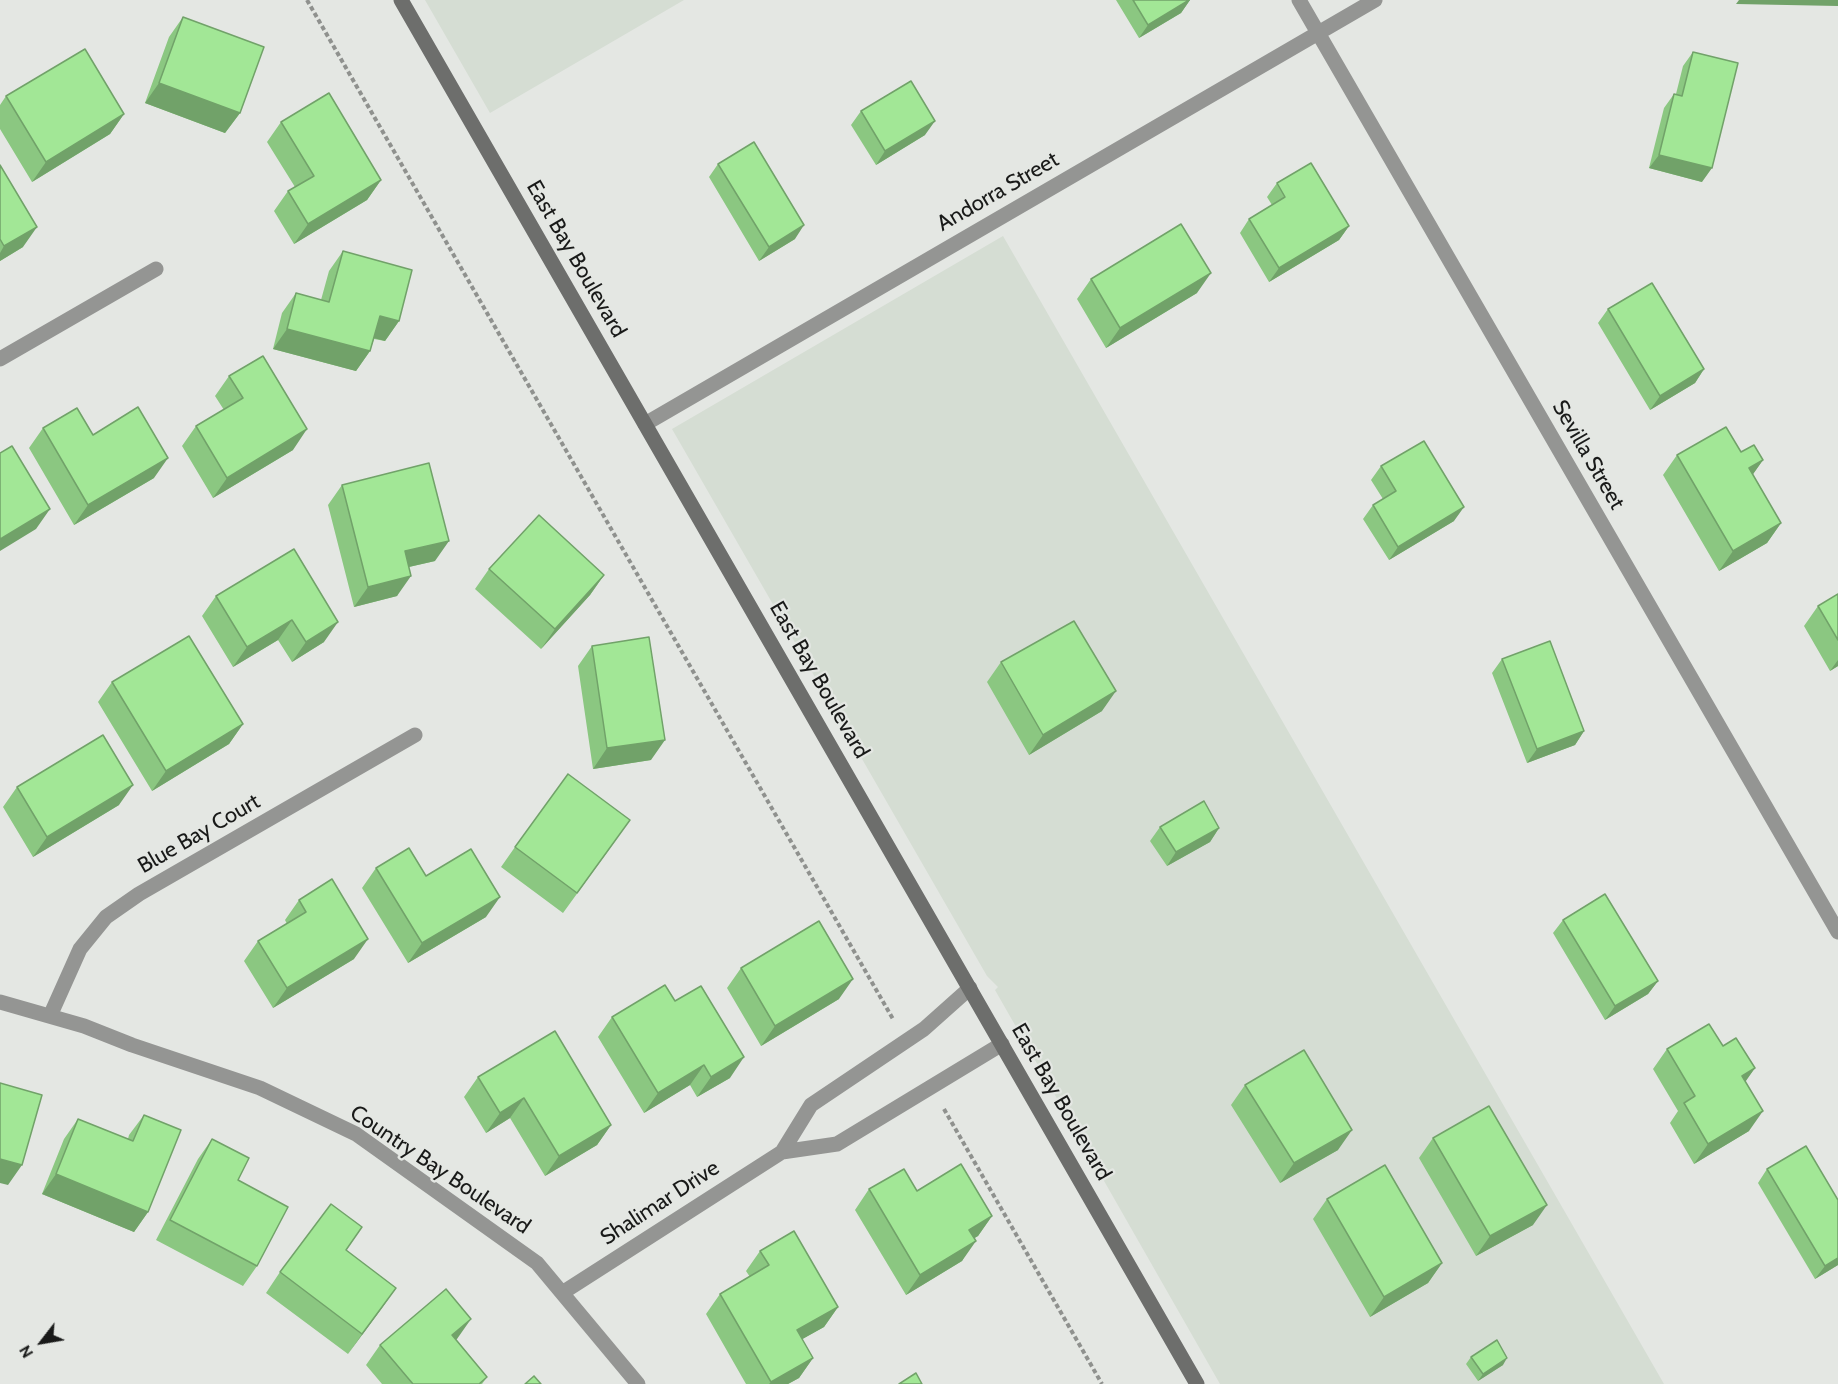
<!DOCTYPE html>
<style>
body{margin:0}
#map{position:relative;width:1838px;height:1384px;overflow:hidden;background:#e4e7e3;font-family:Cabin,sans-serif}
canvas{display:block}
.north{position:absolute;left:12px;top:1312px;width:60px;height:60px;-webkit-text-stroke:4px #e4e7e3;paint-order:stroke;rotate:239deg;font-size:16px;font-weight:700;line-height:24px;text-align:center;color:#191a19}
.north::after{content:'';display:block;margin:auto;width:21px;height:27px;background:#191a19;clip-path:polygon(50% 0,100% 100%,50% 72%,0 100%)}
</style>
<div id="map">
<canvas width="1838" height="1384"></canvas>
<div class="north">N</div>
</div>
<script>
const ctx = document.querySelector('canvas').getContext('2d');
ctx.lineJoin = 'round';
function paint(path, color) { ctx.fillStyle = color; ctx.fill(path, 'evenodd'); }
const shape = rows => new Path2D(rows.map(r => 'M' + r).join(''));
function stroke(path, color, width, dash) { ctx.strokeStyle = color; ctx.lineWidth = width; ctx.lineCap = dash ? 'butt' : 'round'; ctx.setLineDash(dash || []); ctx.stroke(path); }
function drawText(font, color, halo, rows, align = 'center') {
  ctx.font = font + ' Cabin,sans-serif'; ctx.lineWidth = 4.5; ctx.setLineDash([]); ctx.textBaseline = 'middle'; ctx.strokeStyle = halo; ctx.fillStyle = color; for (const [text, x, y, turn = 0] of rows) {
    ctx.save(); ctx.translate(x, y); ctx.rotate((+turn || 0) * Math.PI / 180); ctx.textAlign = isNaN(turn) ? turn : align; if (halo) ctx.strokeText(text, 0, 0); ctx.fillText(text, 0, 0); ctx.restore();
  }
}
const built = shape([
 [425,0,684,0,490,113],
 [1003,236,1664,1384,1220,1384,995,990,998,987,987,976,672,429]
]);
const path = shape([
 [307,0,893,1019],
 [944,1109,1102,1384]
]);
const minor = shape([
 [1299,0,1838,932],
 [0,359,156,269],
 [645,424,1375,0],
 [0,1002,84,1026,132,1045,260,1088,356,1134,537,1263,638,1384],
 [50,1016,80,949,106,917,139,894,415,735],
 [782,1152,811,1105,924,1029,970,988],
 [562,1293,782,1152,837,1144,1002,1044]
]);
const secondary = shape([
 [401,0,1197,1384]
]);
const wall = shape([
 [1116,0,1190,0,1181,13,1139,38],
 [183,17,240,113,225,133,145,103,169,37],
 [1693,52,1702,182,1649,168,1664,108,1674,94,1676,94,1683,66],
 [6,96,124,114,110,134,32,182,0,129,0,105],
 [861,111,925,135,876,165,851,125],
 [281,122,381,180,367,200,294,244,274,211,288,191,295,187,267,142],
 [718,164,795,239,759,261,709,177],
 [0,165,23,247,0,261],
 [1277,183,1349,226,1339,240,1269,282,1240,233,1249,219,1272,205,1267,197],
 [343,251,399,321,385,341,374,339,370,351,356,371,273,349,282,313,296,293,321,300,329,271],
 [1091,279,1197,293,1106,348,1077,299],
 [1608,309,1704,369,1695,383,1650,410,1598,323],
 [229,376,293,450,213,498,182,446,196,426,224,410,215,396],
 [43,428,93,435,154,478,74,525,29,448],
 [1741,452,1763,460,1752,475,1781,523,1767,543,1719,571,1663,475,1677,455],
 [1381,466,1454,521,1389,560,1363,519,1373,505,1383,499,1371,480],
 [342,485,435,561,409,567,397,596,354,607,328,505],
 [294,549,324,642,292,662,278,640,233,667,202,616,216,596],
 [489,569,604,575,590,595,541,649,475,589],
 [1838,594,1838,666,1830,671,1804,626,1818,606],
 [592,646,651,760,593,769,578,666],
 [1502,659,1584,731,1575,745,1527,763,1492,673],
 [1001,662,1102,711,1029,755,987,682],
 [112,682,243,724,229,744,152,791,98,702],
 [17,787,119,805,33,857,3,807],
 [1160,827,1219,828,1210,842,1167,866,1150,841],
 [616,840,563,913,501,867,515,847],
 [376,868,426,876,486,917,408,963,362,888],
 [299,900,354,959,273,1008,244,961,258,941,287,924,285,920],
 [1563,920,1658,981,1648,994,1605,1020,1553,933],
 [741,968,839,999,761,1046,727,988],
 [675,1001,730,1078,697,1097,690,1085,644,1113,598,1037,612,1017],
 [1723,1046,1755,1068,1745,1081,1749,1131,1694,1164,1670,1123,1678,1111,1653,1069,1667,1049],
 [478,1077,611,1125,597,1145,545,1176,510,1118,486,1133,464,1097],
 [1245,1085,1338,1150,1280,1183,1231,1105],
 [144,1115,148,1212,134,1232,42,1194,64,1139,78,1119,128,1139,129,1135],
 [1433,1138,1533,1225,1476,1256,1419,1158],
 [212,1139,238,1180,257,1266,243,1286,156,1240,198,1159],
 [1767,1169,1838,1265,1815,1279,1758,1183],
 [869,1189,917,1191,992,1216,978,1236,974,1238,962,1261,906,1295,855,1210],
 [1327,1199,1442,1263,1428,1283,1370,1317,1313,1219],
 [346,1250,396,1288,348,1354,266,1293,280,1272],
 [760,1251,838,1307,824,1327,802,1339,813,1358,799,1378,788,1384,746,1384,706,1314,720,1294,750,1277,746,1271],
 [456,1339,487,1377,482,1384,382,1384,366,1365,380,1345],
 [1471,1357,1503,1365,1478,1381,1466,1364]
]);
const shadedWall = shape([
 [1189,0,1190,0,1181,13,1139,38,1148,25],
 [1739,0,1838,0,1838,6,1736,4],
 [159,83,240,113,225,133,145,103],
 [124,114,110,134,32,182,46,162],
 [935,121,925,135,876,165,885,151],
 [1659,155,1712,168,1702,182,1649,168],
 [381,180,367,200,294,244,308,224],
 [804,225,795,239,759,261,769,247],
 [1349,226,1339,240,1269,282,1279,268],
 [37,227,23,247,0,261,0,253,4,246],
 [1211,273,1197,293,1106,348,1120,328],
 [380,316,399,321,385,341,366,336],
 [287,329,370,351,356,371,273,349],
 [1704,369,1695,383,1650,410,1660,396],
 [307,429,293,450,213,498,227,478],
 [168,458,154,478,74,525,88,505],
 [1763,460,1749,480,1749,468],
 [1464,507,1454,521,1389,560,1398,547],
 [50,509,36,529,0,551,0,539],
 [1781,523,1767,543,1719,571,1733,551],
 [449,541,435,561,391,571,405,551],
 [604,575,590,595,541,649,555,629],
 [411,576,397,596,354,607,368,587],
 [292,620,278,640,233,667,247,647],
 [338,622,324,642,292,662,306,642],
 [1838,660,1838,666,1830,671],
 [1116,691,1102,711,1029,755,1043,735],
 [243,724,229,744,152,791,166,771],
 [1584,731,1575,745,1527,763,1537,749],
 [665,740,651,760,593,769,607,748],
 [133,785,119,805,33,857,47,837],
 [1219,828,1210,842,1167,866,1176,852],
 [500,897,486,917,408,963,422,943],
 [368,939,354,959,273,1008,287,988],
 [853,979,839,999,761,1046,775,1026],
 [1658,981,1648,994,1605,1020,1615,1006],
 [744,1057,730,1078,697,1097,711,1077],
 [704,1065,690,1085,644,1113,658,1093],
 [1755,1068,1741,1088,1742,1076],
 [524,1098,510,1118,486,1133,500,1113],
 [1763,1111,1749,1131,1694,1164,1708,1144],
 [611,1125,597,1145,545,1176,559,1156],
 [1352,1130,1338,1150,1280,1183,1294,1163],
 [0,1159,22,1165,8,1185,0,1183],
 [56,1174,148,1212,134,1232,42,1194],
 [1547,1205,1533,1225,1476,1256,1490,1236],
 [992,1216,978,1236,955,1250,969,1230],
 [976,1241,962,1261,906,1295,920,1275],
 [1838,1258,1838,1265,1815,1279,1825,1266],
 [1442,1263,1428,1283,1370,1317,1384,1297],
 [396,1288,382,1308,348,1354,362,1334],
 [838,1307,824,1327,783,1350,797,1330],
 [471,1319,457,1339,438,1355,452,1335],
 [813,1358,799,1378,788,1384,769,1384,771,1382],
 [1507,1358,1503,1365,1478,1381,1483,1374]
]);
const building = shape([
 [1133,0,1189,0,1148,25,1133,0],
 [183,17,264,47,240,113,159,83,183,17],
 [85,49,124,114,46,162,6,96,85,49],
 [1693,52,1738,63,1712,168,1659,155,1674,94,1682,96,1693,52],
 [911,81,935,121,885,151,861,111,911,81],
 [329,93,381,180,308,224,288,191,314,176,281,122,329,93],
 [754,142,804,225,769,247,718,164,754,142],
 [1311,163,1349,226,1279,268,1249,219,1285,197,1277,183,1311,163],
 [0,165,37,227,4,246,0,239,0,165],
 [1181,224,1211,273,1120,328,1091,279,1181,224],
 [343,251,412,270,399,321,380,316,370,351,287,329,296,293,329,302,343,251],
 [1652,283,1704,369,1660,396,1608,309,1652,283],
 [263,356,307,429,227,478,196,426,243,398,229,376,263,356],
 [138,407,168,458,88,505,43,428,77,408,93,435,138,407],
 [1726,427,1741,452,1754,445,1763,460,1749,468,1781,523,1733,551,1677,455,1726,427],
 [1424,441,1464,507,1398,547,1373,505,1396,491,1381,466,1424,441],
 [12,446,50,509,0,539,0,453,12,446],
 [429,463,449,541,405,551,411,576,368,587,342,485,429,463],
 [539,515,604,575,555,629,489,569,539,515],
 [294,549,338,622,306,642,292,620,247,647,216,596,294,549],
 [1838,594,1838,640,1818,606,1838,594],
 [1074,621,1116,691,1043,735,1001,662,1074,621],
 [189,636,243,724,166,771,112,682,189,636],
 [649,637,665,740,607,748,592,646,649,637],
 [1550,641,1584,731,1537,749,1502,659,1550,641],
 [103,735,133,785,47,837,17,787,103,735],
 [568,774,630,820,577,893,515,847,568,774],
 [1204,801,1219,828,1176,852,1160,827,1204,801],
 [409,848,426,876,471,849,500,897,422,943,376,868,409,848],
 [332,879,368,939,287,988,258,941,306,912,299,900,332,879],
 [1605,894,1658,981,1615,1006,1563,920,1605,894],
 [819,921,853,979,775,1026,741,968,819,921],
 [665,985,675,1001,701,986,744,1057,711,1077,704,1065,658,1093,612,1017,665,985],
 [1709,1024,1723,1046,1736,1038,1755,1068,1742,1076,1763,1111,1708,1144,1684,1103,1695,1096,1667,1049,1709,1024],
 [555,1031,611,1125,559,1156,524,1098,500,1113,478,1077,555,1031],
 [1304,1050,1352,1130,1294,1163,1245,1085,1304,1050],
 [0,1083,42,1095,22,1165,0,1159,0,1083],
 [1489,1106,1547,1205,1490,1236,1433,1138,1489,1106],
 [144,1115,181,1130,148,1212,56,1174,78,1119,133,1141,144,1115],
 [212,1139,249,1158,238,1180,288,1207,257,1266,170,1220,212,1139],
 [1806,1146,1838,1200,1838,1258,1825,1266,1767,1169,1806,1146],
 [961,1164,992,1216,969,1230,976,1241,920,1275,869,1189,904,1169,917,1191,961,1164],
 [1385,1165,1442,1263,1384,1297,1327,1199,1385,1165],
 [331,1204,362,1227,346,1250,396,1288,362,1334,280,1272,331,1204],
 [794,1231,838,1307,797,1330,813,1358,771,1382,720,1294,769,1265,760,1251,794,1231],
 [446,1289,471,1319,452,1335,487,1377,479,1384,413,1384,380,1345,446,1289],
 [1497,1340,1507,1358,1483,1374,1471,1357,1497,1340],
 [916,1373,922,1384,899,1384,916,1373],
 [534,1376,541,1384,525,1384,534,1376]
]);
const streetNames = [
 ["Andorra Street",998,192,-30],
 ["East Bay Boulevard",576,259,60],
 ["Sevilla Street",1588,455,60],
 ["East Bay Boulevard",819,680,60],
 ["Blue Bay Court",199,834,-30],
 ["East Bay Boulevard",1061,1102,60],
 ["Country Bay Boulevard",440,1170,34],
 ["Shalimar Drive",660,1203,-33]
];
paint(built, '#d5ddd3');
stroke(path, '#8f918e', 4, [4.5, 3]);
stroke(minor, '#949593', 15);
stroke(secondary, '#6d6e6c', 15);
paint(wall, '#8bc781');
paint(shadedWall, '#71a269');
paint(building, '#a2e796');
stroke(building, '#71a269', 1.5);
drawText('22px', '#191a19', '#e4e7e3', streetNames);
</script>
